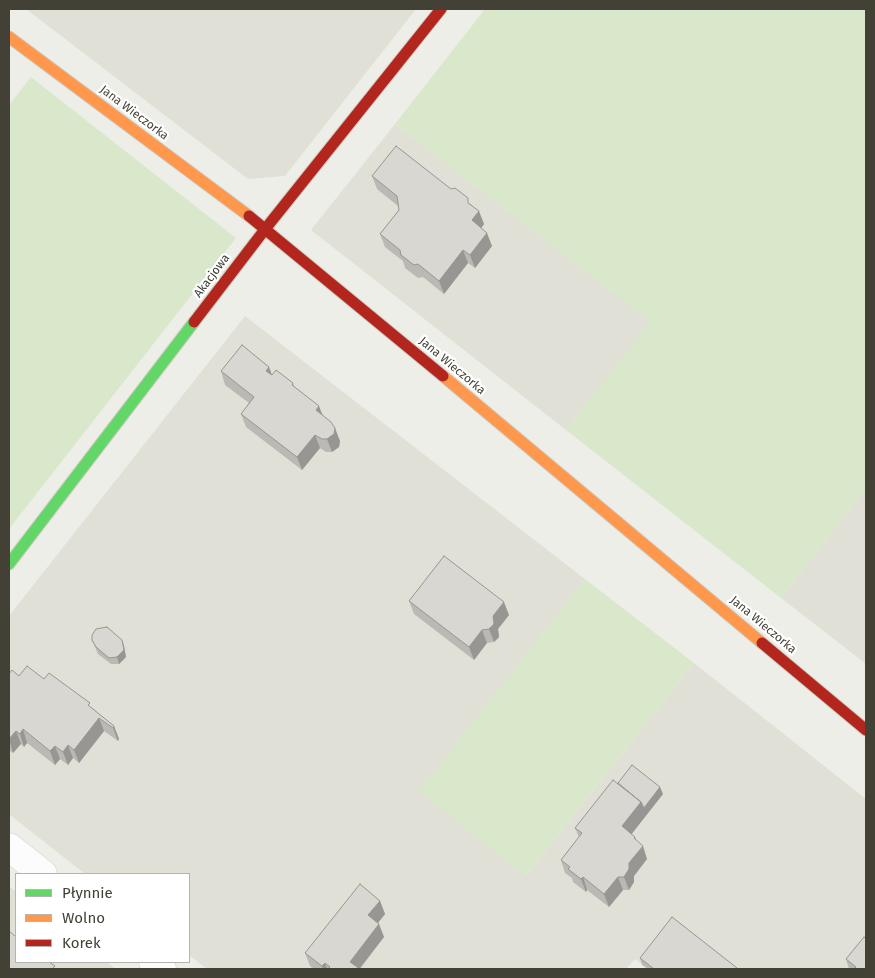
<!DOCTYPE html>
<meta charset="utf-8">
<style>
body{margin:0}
#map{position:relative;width:875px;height:978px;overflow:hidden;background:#eeeee9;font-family:"Fira Sans",sans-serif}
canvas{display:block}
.frame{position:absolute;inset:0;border:10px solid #434036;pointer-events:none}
.legend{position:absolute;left:15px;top:873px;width:175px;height:90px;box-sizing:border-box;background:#fff;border:1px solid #b4b3af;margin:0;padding:6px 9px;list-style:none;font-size:15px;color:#434036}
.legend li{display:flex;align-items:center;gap:10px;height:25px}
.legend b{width:25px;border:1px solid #b4b3af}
</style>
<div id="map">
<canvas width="875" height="978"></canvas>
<div class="frame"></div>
<ul class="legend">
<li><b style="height:6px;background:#63d668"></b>Płynnie</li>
<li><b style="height:6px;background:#ff974d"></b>Wolno</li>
<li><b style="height:6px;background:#b3261e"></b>Korek</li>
</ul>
</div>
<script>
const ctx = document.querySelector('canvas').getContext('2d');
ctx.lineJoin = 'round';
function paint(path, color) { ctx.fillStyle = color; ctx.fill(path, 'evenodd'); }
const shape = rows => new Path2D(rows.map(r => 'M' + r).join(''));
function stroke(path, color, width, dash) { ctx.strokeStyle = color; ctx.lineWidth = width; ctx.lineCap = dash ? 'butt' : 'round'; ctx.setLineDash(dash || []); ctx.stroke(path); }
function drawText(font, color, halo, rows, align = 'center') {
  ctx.font = font + ' "Fira Sans",sans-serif'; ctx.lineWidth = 4.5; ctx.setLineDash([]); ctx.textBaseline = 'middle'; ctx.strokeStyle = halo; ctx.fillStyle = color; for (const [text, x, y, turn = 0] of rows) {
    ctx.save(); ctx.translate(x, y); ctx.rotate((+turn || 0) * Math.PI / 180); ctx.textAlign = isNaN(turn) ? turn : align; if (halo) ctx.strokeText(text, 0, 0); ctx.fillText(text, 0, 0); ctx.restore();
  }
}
const residential = shape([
 [26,9,416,9,285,176,248,179],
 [395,124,651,322,566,430,311,230],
 [245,316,585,579,420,791,526,875,694,663,866,799,866,969,648,969,635,959,626,969,207,969,189,955,189,874,85,874,9,814,9,616],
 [866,488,866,664,781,598],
 [9,886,16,892,16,962,106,962,116,969,9,969]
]);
const green = shape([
 [485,9,866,9,866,488,781,598,566,430,650,322,395,124],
 [31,77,236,238,9,529,9,105],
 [585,579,694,663,525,876,419,791]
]);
const street = shape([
 [9,847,43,874],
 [153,962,162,969]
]);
const fast = shape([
 [9,564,194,322]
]);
const slow = shape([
 [9,37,249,216],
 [443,376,762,643]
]);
const jam = shape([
 [249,216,443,376],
 [194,322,266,228,441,9],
 [762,643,866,730]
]);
const wall = shape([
 [372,176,471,204,484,224,481,228,492,246,475,268,468,263,444,294,423,277,418,278,405,268,403,261,385,247,380,234,399,210,398,206,377,189],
 [221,371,272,375,293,383,294,386,322,414,340,441,339,447,332,452,326,452,320,448,302,470,246,427,241,414,249,403,225,385],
 [409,601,509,615,498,629,499,637,494,642,487,643,474,660,414,614],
 [92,640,122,640,124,646,126,657,119,664,111,664,98,654],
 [9,674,44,679,92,708,114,726,119,739,118,741,104,731,79,763,73,758,68,765,60,759,55,765,27,743,24,747,21,744,13,753,9,750],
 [618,783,663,794,631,834,647,859,634,876,634,882,629,890,623,890,609,907,587,890,586,892,573,882,572,878,565,873,561,860,579,837,575,828],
 [380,901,385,914,378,923,384,937,360,969,314,969,310,966,305,953],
 [640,958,738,969,648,969,642,965],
 [846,959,866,969,849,969]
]);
const shadedWall = shape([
 [479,211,484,224,477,234,472,220],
 [487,233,492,246,475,268,470,255],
 [463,250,468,263,444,294,439,281],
 [269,367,274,380,266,371],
 [319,406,324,419,316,410],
 [335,428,340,441,339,447,332,452,327,439],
 [315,435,320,448,302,470,297,457],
 [504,602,509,615,498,629,499,637,494,642,489,629,493,616],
 [482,630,487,643,474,660,469,647],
 [122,640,124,646,126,657,119,664,117,657],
 [99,718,104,731,79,763,74,750],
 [114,726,119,739,118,741,113,728],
 [23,729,27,743,24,747,20,734],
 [16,731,21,744,13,753,9,739],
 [68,745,73,758,68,765,63,752],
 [55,746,60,759,55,765,50,751],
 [660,787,663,794,627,840,622,826,641,802],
 [635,837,640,850,643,846,647,859,634,876,634,882,629,890,624,877,629,863,634,838],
 [583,877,587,890,586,892,581,879],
 [618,877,623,890,609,907,604,894],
 [380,901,385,914,373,929,368,915],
 [379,924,384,937,359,969,350,962],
 [325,963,327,969,323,969,322,966]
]);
const building = shape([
 [396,146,451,189,455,188,468,198,468,203,479,211,472,220,487,233,470,255,463,250,439,281,418,264,414,265,401,255,400,250,380,234,399,210,397,196,372,176,396,146],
 [242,345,269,367,266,371,272,375,276,370,293,383,292,385,319,406,316,410,331,422,335,428,334,434,327,439,322,439,315,435,297,457,241,414,254,397,221,371,242,345],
 [444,556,504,602,493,616,494,624,489,629,482,630,469,647,409,601,444,556],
 [107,627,122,640,124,650,117,657,109,658,96,647,92,640,92,635,96,629,107,627],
 [27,666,44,679,49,673,90,703,88,705,114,726,113,728,99,718,74,750,68,745,63,752,55,746,50,751,23,729,20,734,16,731,9,739,9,674,12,670,19,676,27,666],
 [632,765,660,787,644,808,641,802,618,783,632,765],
 [613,780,641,802,622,826,635,837,634,838,643,846,629,863,629,869,624,877,618,877,604,894,583,877,581,879,568,869,570,867,561,860,582,833,575,828,613,780],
 [360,884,380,901,368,915,379,924,350,962,360,969,328,969,330,967,325,963,322,966,305,953,360,884],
 [672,917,737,968,736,969,654,969,640,958,672,917],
 [9,931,16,937,16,962,49,962,55,966,52,969,9,969,9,931],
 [864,937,866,939,866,969,854,969,856,967,846,959,864,937]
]);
const streetNames = [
 ["Jana Wieczorka",134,113,37],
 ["Akacjowa",212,276,-53],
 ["Jana Wieczorka",452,366,40],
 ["Jana Wieczorka",763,625,40]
];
paint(residential, '#e1e0d7');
paint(green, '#d9e7cb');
stroke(street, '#cccbc7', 29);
stroke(fast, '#cccbc0', 13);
stroke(slow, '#cccbc0', 13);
stroke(jam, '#cccbc0', 13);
stroke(street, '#fcfcfc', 28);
stroke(fast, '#63d668', 11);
stroke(slow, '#ff974d', 11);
stroke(jam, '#b3261e', 11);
paint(wall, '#bab9b4');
paint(shadedWall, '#979692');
paint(building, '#d8d7d1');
stroke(building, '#979692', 1);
drawText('12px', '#434036', '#fff', streetNames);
</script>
